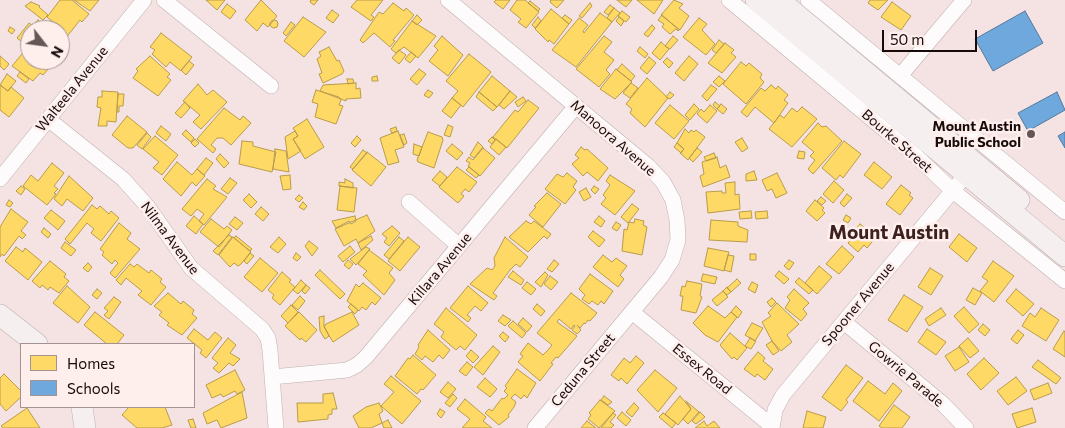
<!DOCTYPE html>
<style>
body{margin:0}
#map{position:relative;width:1065px;height:428px;overflow:hidden;background:#f4e3e2;font-family:Commissioner,sans-serif}
canvas{display:block}
.legend{position:absolute;left:20px;top:343px;width:175px;height:65px;box-sizing:border-box;background:#feeeec;border:1px solid #a29392;margin:0;padding:6px 9px;list-style:none;font-size:15px;color:#170b0a}
.legend li{display:flex;align-items:center;gap:10px;height:25px}
.legend b{width:25px;border:1px solid #a29392}
.north{position:absolute;left:20px;top:20px;width:50px;height:50px;box-sizing:border-box;background:#feeeec;border:1px solid #a29392;border-radius:50%;rotate:120deg;font-size:14px;font-weight:700;line-height:20px;text-align:center;color:#170b0a}
.north::after{content:'';display:block;margin:auto;width:18px;height:22px;background:#645756;clip-path:polygon(50% 0,100% 100%,50% 72%,0 100%)}
.scale{position:absolute;left:882px;top:30px;width:95px;height:22px;box-sizing:border-box;border:2px solid #170b0a;border-top:0;padding-left:6px;font-size:15px;line-height:18px;white-space:nowrap;color:#170b0a;-webkit-text-stroke:4px #feeeec;paint-order:stroke}
</style>
<div id="map">
<canvas width="1065" height="428"></canvas>
<ul class="legend">
<li><b style="height:14px;background:#ffd966"></b>Homes</li>
<li><b style="height:14px;background:#6fa8dc"></b>Schools</li>
</ul>
<div class="north">N</div>
<div class="scale">50 m</div>
</div>
<script>
const ctx = document.querySelector('canvas').getContext('2d');
ctx.lineJoin = 'round';
function paint(path, color) { ctx.fillStyle = color; ctx.fill(path, 'evenodd'); }
const shape = rows => new Path2D(rows.map(r => 'M' + r).join(''));
function stroke(path, color, width, dash) { ctx.strokeStyle = color; ctx.lineWidth = width; ctx.lineCap = dash ? 'butt' : 'round'; ctx.setLineDash(dash || []); ctx.stroke(path); }
function drawText(font, color, halo, rows, align = 'center') {
  ctx.font = font + ' Commissioner,sans-serif'; ctx.lineWidth = 5; ctx.setLineDash([]); ctx.textBaseline = 'middle'; ctx.strokeStyle = halo; ctx.fillStyle = color; for (const [text, x, y, turn = 0] of rows) {
    ctx.save(); ctx.translate(x, y); ctx.rotate((+turn || 0) * Math.PI / 180); ctx.textAlign = isNaN(turn) ? turn : align; if (halo) ctx.strokeText(text, 0, 0); ctx.fillText(text, 0, 0); ctx.restore();
  }
}
const homes = shape([
 [60,0,72,0,89,14,82,22,80,20,65,39,60,35,60,30,54,30,49,27,53,22,47,17,60,0],
 [74,0,99,0,90,11,74,0],
 [206,0,225,0,217,10,206,0],
 [261,0,277,16,268,27,263,23,257,31,245,20,261,0],
 [311,0,318,0,314,5,310,2,311,0],
 [357,0,383,0,371,15,374,17,371,21,351,7,357,0],
 [496,0,510,0,503,9,494,2,496,0],
 [517,0,525,0,539,12,526,28,518,22,521,19,510,10,517,0],
 [551,0,564,0,557,8,550,2,551,0],
 [617,0,632,0,626,7,617,0],
 [637,0,663,0,654,14,637,0],
 [674,0,683,4,679,8,689,16,680,30,661,15,674,0],
 [870,0,888,0,878,10,868,3,870,0],
 [530,1,540,9,538,11,528,3,530,1],
 [31,2,40,6,39,7,48,15,43,20,25,6,31,2],
 [892,2,911,16,901,30,881,17,892,2],
 [393,3,404,11,406,8,414,15,393,40,395,41,390,47,374,33,363,43,360,40,379,12,383,14,393,3],
 [590,3,592,6,582,18,579,16,590,3],
 [227,4,236,11,230,19,221,12,227,4],
 [610,5,614,8,608,15,604,12,610,5],
 [614,8,620,13,612,22,607,18,614,8],
 [551,9,569,24,554,44,549,40,548,42,535,29,551,9],
 [332,10,339,15,333,23,326,18,332,10],
 [622,11,630,17,626,22,618,16,622,11],
 [600,13,612,22,576,67,552,50,579,18,588,25,583,31,584,33,600,13],
 [417,15,422,20,417,25,412,21,417,15],
 [565,15,572,20,569,24,562,18,565,15],
 [662,15,679,30,678,31,676,29,670,34,662,27,664,24,658,20,662,15],
 [303,17,326,32,304,57,284,41,303,17],
 [538,17,541,21,535,28,532,25,538,17],
 [619,17,624,21,621,26,616,21,619,17],
 [699,18,707,24,702,30,715,44,706,55,683,37,699,18],
 '270 24a4 4 0 1 1 8 0a4 4 0 1 1-8 0Z',
 [38,20,50,30,30,30,30,42,27,46,17,38,29,23,33,26,38,20],
 [412,21,436,36,418,58,404,47,396,53,391,49,412,21],
 [291,22,295,25,286,36,283,33,291,22],
 [652,25,655,28,648,37,644,34,652,25],
 [10,27,15,30,12,34,8,31,10,27],
 [161,33,192,57,181,71,170,62,166,67,152,54,155,50,150,47,161,33],
 [60,36,67,41,60,50,60,36],
 [442,36,463,55,448,76,429,61,438,50,434,46,442,36],
 [604,36,612,42,604,52,614,60,606,70,610,74,599,87,576,69,604,36],
 [673,36,678,40,670,49,665,46,673,36],
 [719,40,724,44,716,53,712,50,719,40],
 [661,42,669,49,660,60,652,53,661,42],
 [725,43,734,50,731,53,736,57,722,73,708,63,725,43],
 [329,47,337,61,339,60,344,71,342,74,323,83,319,74,322,73,317,59,321,56,319,52,329,47],
 [640,47,648,54,645,58,637,51,640,47],
 [27,48,30,51,30,60,41,60,50,67,43,75,40,73,33,81,12,66,27,48],
 [399,50,406,55,399,64,392,58,399,50],
 [411,52,416,56,410,63,405,59,411,52],
 [469,54,491,72,463,107,452,98,458,91,446,81,469,54],
 [0,56,9,64,4,70,0,66,0,56],
 [150,56,170,74,167,77,171,80,158,96,133,78,138,71,136,69,150,56],
 [689,56,698,64,684,81,675,73,689,56],
 [649,57,656,63,647,74,640,68,649,57],
 [667,58,673,63,669,68,663,62,667,58],
 [189,61,194,65,186,75,181,70,189,61],
 [741,62,746,66,749,63,762,74,760,78,764,82,746,104,723,84,741,62],
 [622,64,635,76,631,81,617,70,622,64],
 [419,69,426,74,417,85,410,79,419,69],
 [616,69,632,82,615,99,600,89,616,69],
 [20,72,29,79,26,83,17,76,20,72],
 [7,74,16,81,8,91,0,85,7,74],
 [377,76,378,81,372,81,372,77,377,76],
 [492,76,510,91,497,107,479,92,492,76],
 [719,76,725,81,719,87,713,82,719,76],
 [647,78,668,98,645,127,630,113,632,109,626,104,647,78],
 [347,79,353,79,354,83,348,84,347,79],
 [356,83,356,89,360,88,361,98,346,99,346,101,320,91,323,85,356,83],
 [631,83,638,88,630,98,623,93,631,83],
 [198,84,207,95,213,90,227,102,201,129,193,122,200,115,183,101,198,84],
 [0,85,8,91,11,87,24,98,9,117,0,110,0,85],
 [711,85,717,89,707,101,702,96,711,85],
 [771,85,776,89,778,86,788,95,784,100,788,103,774,123,755,107,747,117,741,112,761,88,765,91,771,85],
 [316,90,339,97,341,100,339,105,343,106,336,124,315,117,318,104,312,102,316,90],
 [428,90,433,93,429,98,424,95,428,90],
 [102,91,118,92,116,122,107,121,107,126,98,126,101,108,97,107,98,97,102,97,102,91],
 [510,91,517,97,504,109,499,105,510,91],
 [479,92,497,107,493,111,476,97,479,92],
 [670,92,674,95,670,99,666,97,670,92],
 [118,94,124,94,123,106,119,106,119,112,117,112,118,94],
 [523,97,526,101,518,107,515,102,523,97],
 [452,98,461,105,451,118,442,111,452,98],
 [528,100,539,108,507,148,493,137,515,110,518,112,528,100],
 [185,102,190,108,181,118,175,113,185,102],
 [715,102,720,106,717,109,713,105,715,102],
 [694,104,699,109,690,120,685,115,694,104],
 [721,104,727,109,723,114,717,109,721,104],
 [670,105,689,121,674,139,655,123,670,105],
 [710,105,717,111,707,123,697,114,701,109,704,112,710,105],
 [802,107,817,119,792,147,769,129,780,115,784,118,792,108,797,112,802,107],
 [224,108,240,120,243,116,251,123,231,145,223,138,217,138,211,145,216,149,213,153,197,139,224,108],
 [127,116,147,132,133,148,128,148,112,135,127,116],
 [307,119,324,147,305,159,293,139,298,136,293,128,307,119],
 [818,123,822,127,826,126,842,141,813,174,808,169,815,160,810,156,814,152,802,142,818,123],
 [448,125,453,127,450,137,444,135,448,125],
 [161,126,171,134,166,141,156,133,161,126],
 [396,127,397,131,392,133,390,129,396,127],
 [685,129,689,133,691,130,694,132,696,130,705,137,688,160,680,153,684,149,677,143,685,129],
 [186,130,194,138,191,142,182,134,186,130],
 [295,131,298,136,293,139,301,151,288,159,285,137,295,131],
 [398,131,404,147,395,150,399,162,388,165,380,138,398,131],
 [428,132,442,137,443,140,434,168,418,162,417,160,428,132],
 [147,133,151,137,142,149,137,145,147,133],
 [404,134,407,143,404,145,400,135,404,134],
 [155,136,178,155,162,175,153,168,159,162,143,149,155,136],
 [357,136,361,140,355,147,351,143,357,136],
 [492,137,495,140,492,144,488,141,492,137],
 [742,138,748,148,742,152,735,142,742,138],
 [195,139,199,143,195,147,191,143,195,139],
 [496,139,506,147,499,155,490,147,496,139],
 [242,141,253,142,253,146,276,152,272,172,239,164,242,141],
 [844,141,861,154,843,178,840,175,836,180,822,168,844,141],
 [478,142,483,147,474,158,470,155,478,142],
 [677,143,684,149,681,153,674,147,677,143],
 [414,144,422,147,419,156,413,154,414,144],
 [452,144,463,153,457,160,446,151,452,144],
 [581,147,585,150,587,149,608,168,598,181,587,172,583,176,572,164,579,158,575,155,581,147],
 [483,148,495,158,480,176,468,166,470,163,466,161,469,157,473,160,483,148],
 [697,148,702,152,693,162,689,158,697,148],
 [275,149,286,151,289,172,273,169,275,149],
 [363,150,367,153,353,169,350,167,363,150],
 [799,151,805,152,804,159,797,158,799,151],
 [367,152,386,167,371,186,352,170,367,152],
 [714,153,716,158,706,161,704,157,714,153],
 [220,154,229,163,224,168,216,159,220,154],
 [717,157,720,168,726,165,730,177,703,187,700,176,704,174,702,162,717,157],
 [206,158,213,163,204,175,197,169,206,158],
 [177,162,192,175,197,169,205,176,196,186,192,182,181,196,163,179,177,162],
 [874,162,892,177,882,189,864,175,874,162],
 [52,163,64,173,54,186,58,189,54,193,56,194,47,205,23,186,31,175,38,181,52,163],
 [457,167,477,182,469,192,465,189,461,194,464,196,458,203,439,187,457,167],
 [469,167,479,175,476,178,466,170,469,167],
 [440,171,447,177,440,186,432,180,440,171],
 [754,171,757,180,746,181,746,174,754,171],
 [567,173,577,181,573,187,576,190,565,204,545,189,557,174,563,177,567,173],
 [777,173,787,193,776,198,772,189,767,191,762,180,777,173],
 [290,175,291,189,283,190,280,176,290,175],
 [610,175,635,191,615,215,601,204,606,198,603,195,610,185,606,181,610,175],
 [69,176,93,198,83,211,67,199,62,206,54,199,69,176],
 [230,178,237,183,228,194,221,189,230,178],
 [207,179,216,186,213,189,227,197,204,225,199,221,204,214,197,209,191,216,182,209,207,179],
 [345,179,353,183,353,188,339,186,339,182,345,183,345,179],
 [834,181,844,190,833,203,823,194,834,181],
 [735,182,735,195,739,194,740,209,708,213,706,192,722,191,722,193,726,193,725,183,735,182],
 [901,185,911,193,909,195,913,198,900,215,886,204,901,185],
 [21,186,25,189,21,195,16,191,21,186],
 [340,186,357,188,354,212,337,210,340,186],
 [594,186,599,189,595,194,591,190,594,186],
 [586,188,591,197,584,201,579,192,586,188],
 [547,193,561,204,543,227,529,215,536,207,534,206,547,193],
 [249,194,257,202,251,208,243,200,249,194],
 [847,194,852,198,844,207,840,203,847,194],
 [299,195,303,198,299,202,295,199,299,195],
 [821,197,826,201,822,205,817,201,821,197],
 [9,200,13,203,10,207,6,205,9,200],
 [815,200,824,208,822,210,825,213,817,221,806,211,815,200],
 [303,202,307,206,304,210,299,207,303,202],
 [632,204,639,209,628,223,621,217,632,204],
 [92,205,97,209,100,206,109,214,111,211,119,218,101,241,91,233,94,229,87,223,70,244,65,239,92,205],
 [261,207,269,214,263,221,255,214,261,207],
 [11,209,28,222,21,231,26,235,22,239,19,236,4,256,2,254,0,257,0,227,11,209],
 [51,210,65,221,58,230,44,218,51,210],
 [751,211,752,218,740,219,739,212,751,211],
 [767,211,768,218,756,219,755,212,767,211],
 [367,215,375,231,358,243,356,239,344,246,335,229,367,215],
 [846,215,851,218,848,223,843,220,846,215],
 [194,216,203,224,196,234,186,226,194,216],
 [355,216,356,221,351,224,349,221,336,228,332,221,355,216],
 [599,216,605,221,601,227,594,222,599,216],
 [235,217,243,223,237,230,229,224,235,217],
 [211,219,224,229,227,226,232,230,219,247,200,232,211,219],
 [635,219,644,221,643,225,647,227,642,255,622,251,624,229,627,230,629,222,634,223,635,219],
 [711,220,738,222,738,226,748,230,747,242,709,240,711,220],
 [526,221,531,224,534,221,551,234,547,239,544,236,528,252,509,237,526,221],
 [616,222,621,225,617,231,612,228,616,222],
 [119,223,131,233,127,239,140,249,115,278,110,273,118,263,115,260,112,264,102,255,104,252,100,249,119,223],
 [860,224,876,237,867,248,864,245,858,252,848,243,856,233,854,231,860,224],
 [392,226,400,233,389,246,384,242,387,238,382,234,392,226],
 [44,228,51,234,48,238,41,232,44,228],
 [593,231,605,240,599,247,588,237,593,231],
 [959,234,977,248,967,262,949,247,959,234],
 [229,235,232,237,218,255,213,251,229,235],
 [236,236,252,249,250,251,234,238,236,236],
 [371,236,373,240,361,250,358,243,371,236],
 [233,237,251,252,241,264,238,266,234,263,230,267,219,255,233,237],
 [279,237,286,244,278,253,270,247,279,237],
 [399,237,404,241,389,259,384,255,399,237],
 [408,237,420,247,400,271,388,261,408,237],
 [505,237,528,257,520,267,516,264,510,270,493,293,497,296,494,300,470,284,487,268,492,270,495,266,494,258,505,237],
 [309,241,318,248,312,256,305,246,309,241],
 [65,242,76,250,71,256,61,248,65,242],
 [350,246,355,252,343,262,338,256,350,246],
 [842,246,854,257,839,274,826,264,842,246],
 [16,247,23,252,25,248,42,262,28,280,5,261,16,247],
 [366,247,370,249,356,265,350,259,366,247],
 [708,248,729,252,724,271,704,266,708,248],
 [369,250,393,268,389,273,395,280,384,295,363,275,367,271,358,264,369,250],
 [250,253,254,256,247,264,244,261,250,253],
 [296,253,301,257,297,261,293,258,296,253],
 [750,254,756,254,756,260,750,260,750,254],
 [603,255,612,262,616,258,627,266,620,275,624,279,618,287,593,267,603,255],
 [728,255,734,256,731,272,724,270,728,255],
 [260,258,278,273,262,292,244,277,260,258],
 [348,260,353,264,349,269,344,265,348,260],
 [554,260,559,264,552,272,547,269,554,260],
 [789,260,794,263,789,270,784,266,789,260],
 [50,261,66,274,64,277,69,281,59,293,50,287,48,290,42,285,40,288,32,281,50,261],
 [993,261,1014,276,994,302,980,291,988,281,982,277,993,261],
 [88,263,92,267,88,272,83,268,88,263],
 [130,264,134,267,137,264,149,273,151,270,162,279,160,282,166,287,151,305,138,295,142,291,126,278,121,285,116,280,130,264],
 [819,266,832,277,817,294,805,283,819,266],
 [930,268,943,276,931,295,918,287,930,268],
 [320,270,345,294,340,299,315,275,320,270],
 [513,271,524,280,521,285,508,277,513,271],
 [779,271,789,279,784,284,775,276,779,271],
 [282,272,291,280,289,282,295,287,280,305,272,298,274,295,268,290,282,272],
 [545,272,548,275,541,287,535,282,545,272],
 [590,274,613,291,604,304,601,301,598,305,592,301,589,304,582,299,585,295,579,289,590,274],
 [703,274,717,277,715,284,701,281,703,274],
 [550,276,558,282,551,290,544,284,550,276],
 [799,278,813,290,809,294,795,282,799,278],
 [737,279,741,283,731,292,727,288,737,279],
 [301,280,306,285,298,294,293,290,301,280],
 [687,281,702,284,700,296,702,297,696,313,681,310,683,296,680,296,682,286,685,287,687,281],
 [527,282,536,289,531,295,522,288,527,282],
 [752,282,758,285,755,293,748,289,752,282],
 [363,283,381,298,375,305,372,302,366,310,362,307,359,311,347,301,356,284,359,287,363,283],
 [306,285,310,288,305,294,302,291,306,285],
 [67,286,90,307,78,323,53,303,67,286],
 [468,286,488,303,481,311,475,306,467,315,471,318,468,322,450,308,468,286],
 [727,287,731,292,727,295,723,291,727,287],
 [973,288,982,293,975,305,966,300,973,288],
 [97,289,102,293,97,299,92,295,97,289],
 [794,289,809,303,803,309,807,314,801,321,785,308,790,300,787,297,794,289],
 [1016,289,1034,304,1023,316,1006,301,1016,289],
 [723,291,728,297,717,306,712,300,723,291],
 [168,293,181,304,183,301,194,310,192,314,197,318,182,335,167,325,169,323,159,315,162,312,154,306,168,293],
 [571,293,597,313,590,321,588,320,585,324,584,323,580,328,577,325,581,330,577,334,572,330,575,326,574,325,571,329,559,319,557,322,577,336,558,358,556,357,551,363,553,364,540,381,518,362,523,356,520,354,528,343,543,355,548,350,552,345,537,333,571,293],
 [904,295,923,307,907,332,888,320,904,295],
 [300,296,305,301,298,310,292,305,300,296],
 [114,297,121,302,109,319,104,315,108,311,104,308,114,297],
 [772,298,776,302,771,307,767,302,772,298],
 [777,303,799,324,787,335,792,342,781,351,772,341,762,322,771,316,768,313,777,303],
 [351,304,358,310,355,314,348,307,351,304],
 [537,304,545,311,541,316,533,309,537,304],
 [291,305,298,312,288,323,281,316,291,305],
 [708,306,725,318,731,312,737,317,718,342,705,335,693,323,708,306],
 [736,306,742,312,738,318,731,312,736,306],
 [964,307,979,324,969,333,954,316,964,307],
 [446,308,477,335,465,350,460,346,456,350,441,337,444,332,434,324,446,308],
 [941,308,946,315,929,326,925,319,941,308],
 [1041,308,1059,320,1046,341,1022,326,1030,313,1035,317,1041,308],
 [95,312,124,335,117,344,107,344,84,325,95,312],
 [299,312,317,330,306,342,301,338,300,340,285,326,299,312],
 [352,312,359,325,333,342,324,327,326,324,352,312],
 [503,315,511,320,505,326,498,321,503,315],
 [324,316,324,326,329,336,325,339,320,331,319,317,324,316],
 [523,318,532,326,527,332,518,324,523,318],
 [513,321,526,333,522,338,508,326,513,321],
 [752,323,763,328,755,341,745,335,752,323],
 [983,324,990,330,985,336,978,330,983,324],
 [194,329,208,340,215,332,222,338,206,358,200,353,202,350,187,338,194,329],
 [927,329,946,342,936,355,918,342,927,329],
 [428,330,450,350,443,359,439,355,433,362,425,356,422,360,415,354,419,347,418,345,428,330],
 [1018,330,1024,335,1017,344,1011,339,1018,330],
 [1064,331,1065,332,1065,357,1053,349,1064,331],
 [503,332,509,337,505,342,499,336,503,332],
 [730,333,747,348,737,360,734,357,732,359,720,345,730,333],
 [228,338,236,345,230,353,240,359,233,366,229,363,219,373,213,368,218,363,212,358,228,338],
 [750,338,756,341,751,349,745,346,750,338],
 [968,338,979,351,970,358,959,346,968,338],
 [772,341,779,351,773,355,766,345,772,341],
 [493,346,500,352,483,375,474,367,493,346],
 [959,347,969,362,955,371,945,356,959,347],
 [471,350,479,357,473,363,466,356,471,350],
 [758,352,765,358,763,361,773,369,765,380,757,374,755,377,744,369,758,352],
 [413,355,436,375,423,390,421,389,417,394,395,376,408,358,410,359,413,355],
 [636,356,644,363,627,384,621,378,619,381,611,375,624,358,630,363,636,356],
 [984,358,999,373,981,390,967,374,984,358],
 [1038,360,1061,378,1056,384,1032,367,1038,360],
 [467,362,473,367,466,376,459,371,467,362],
 [846,365,863,378,846,400,848,402,841,411,822,397,846,365],
 [517,369,536,383,527,398,524,395,521,399,515,394,511,398,516,402,514,407,508,415,509,417,499,425,485,413,489,409,492,411,502,398,504,399,508,395,504,391,507,388,505,386,517,369],
 [235,370,245,390,237,394,235,391,223,397,221,394,212,398,206,385,235,370],
 [655,370,677,388,658,412,637,390,655,370],
 [4,374,21,391,21,397,6,411,0,404,0,378,4,374],
 [391,376,421,401,402,424,381,406,394,392,384,384,391,376],
 [1016,377,1027,391,1008,405,997,391,1016,377],
 [485,378,497,389,490,397,477,387,485,378],
 [868,381,885,394,893,383,902,391,879,421,853,401,868,381],
 [448,382,456,389,448,398,440,392,448,382],
 [1048,383,1052,393,1034,400,1030,390,1048,383],
 [242,392,247,418,221,428,217,420,207,424,203,413,242,392],
 [333,393,337,409,332,409,332,414,328,415,328,419,298,422,297,403,323,403,323,394,333,393],
 [453,394,457,398,450,407,445,403,453,394],
 [604,396,612,402,608,405,601,400,604,396],
 [680,396,691,409,678,425,665,414,680,396],
 [465,399,486,417,483,421,492,428,462,428,470,419,457,409,465,399],
 [600,400,615,411,599,428,588,419,591,415,589,413,600,400],
 [686,401,699,412,688,424,683,419,691,409,686,401],
 [379,403,383,411,379,414,382,423,371,428,359,428,353,416,366,407,379,403],
 [634,403,639,408,632,417,626,412,634,403],
 [894,405,910,417,902,428,882,428,879,426,894,405],
 [129,407,165,407,172,425,162,428,137,428,122,415,129,407],
 [27,408,40,428,3,428,1,426,27,408],
 [1032,408,1036,422,1017,428,1012,414,1032,408],
 [440,409,445,412,441,418,437,414,440,409],
 [807,411,826,417,823,428,803,428,807,411],
 [622,412,631,420,626,426,617,418,622,412],
 [700,412,705,417,696,424,692,421,700,412],
 [613,413,616,415,610,422,614,425,611,428,601,428,613,413],
 [663,413,676,423,672,428,659,417,663,413],
 [193,419,196,428,191,428,188,420,193,419],
 [388,420,392,428,384,428,382,423,388,420],
 [587,421,596,428,581,428,587,421],
 [704,421,707,426,714,421,720,428,695,428,704,421]
]);
const schools = shape([
 [1025,11,1043,43,993,71,975,39,1025,11],
 [1057,92,1065,110,1028,131,1018,113,1057,92],
 [1065,132,1065,148,1058,136,1065,132]
]);
const street = shape([
 [164,0,271,86],
 [448,0,648,166,663,182,673,200,677,220,678,240,672,260,661,277,535,428],
 [729,0,915,155,953,191,1065,281],
 [808,0,1065,212],
 [900,76,964,0],
 [48,119,123,179,148,207,191,268,262,329,268,338,270,350,276,428],
 [0,179,144,0],
 [409,202,459,246],
 [632,312,772,426],
 [844,322,943,404,966,428],
 [272,377,347,370,357,365,366,357,576,106],
 [772,428,775,410,783,395,959,183]
]);
const secondary = shape([
 [756,0,1065,256],
 [779,0,1019,200],
 [0,315,37,344],
 [82,407,85,428]
]);
const markers = [
 [1031,134,5,"#645756"]
];
const streetNames = [
 ["Walteela Avenue",72,89,-51],
 ["Manoora Avenue",613,138,41],
 ["Bourke Street",897,141,41],
 ["Nilma Avenue",170,238,53],
 ["Killara Avenue",440,269,-50],
 ["Spooner Avenue",858,304,-50],
 ["Essex Road",702,369,39],
 ["Ceduna Street",583,370,-50],
 ["Gowrie Parade",906,374,40]
];
const poiNames = [
 ["Mount Austin",1021,126],
 ["Public School",1021,142]
];
const districtNames = [
 ["Mount Austin",889,233]
];
paint(homes, '#ffd966');
stroke(homes, '#b99b4a', 1);
paint(schools, '#6fa8dc');
stroke(schools, '#55799d', 1);
stroke(street, '#bfb0af', 16);
stroke(secondary, '#bfb0af', 22);
stroke(street, '#fdfbfb', 15);
stroke(secondary, '#f6efef', 21);
for (const [x, y, r, color] of markers) { const dot = new Path2D(); dot.arc(x, y, r, 0, 2 * Math.PI); ctx.fillStyle = color; ctx.fill(dot); stroke(dot, '#feeeec', 2); }
drawText('14px', '#170b0a', '#feeeec', streetNames);
drawText('bold 14px', '#170b0a', '#feeeec', poiNames, 'right');
drawText('bold 19px', '#3d211f', '#feeeec', districtNames);
</script>
